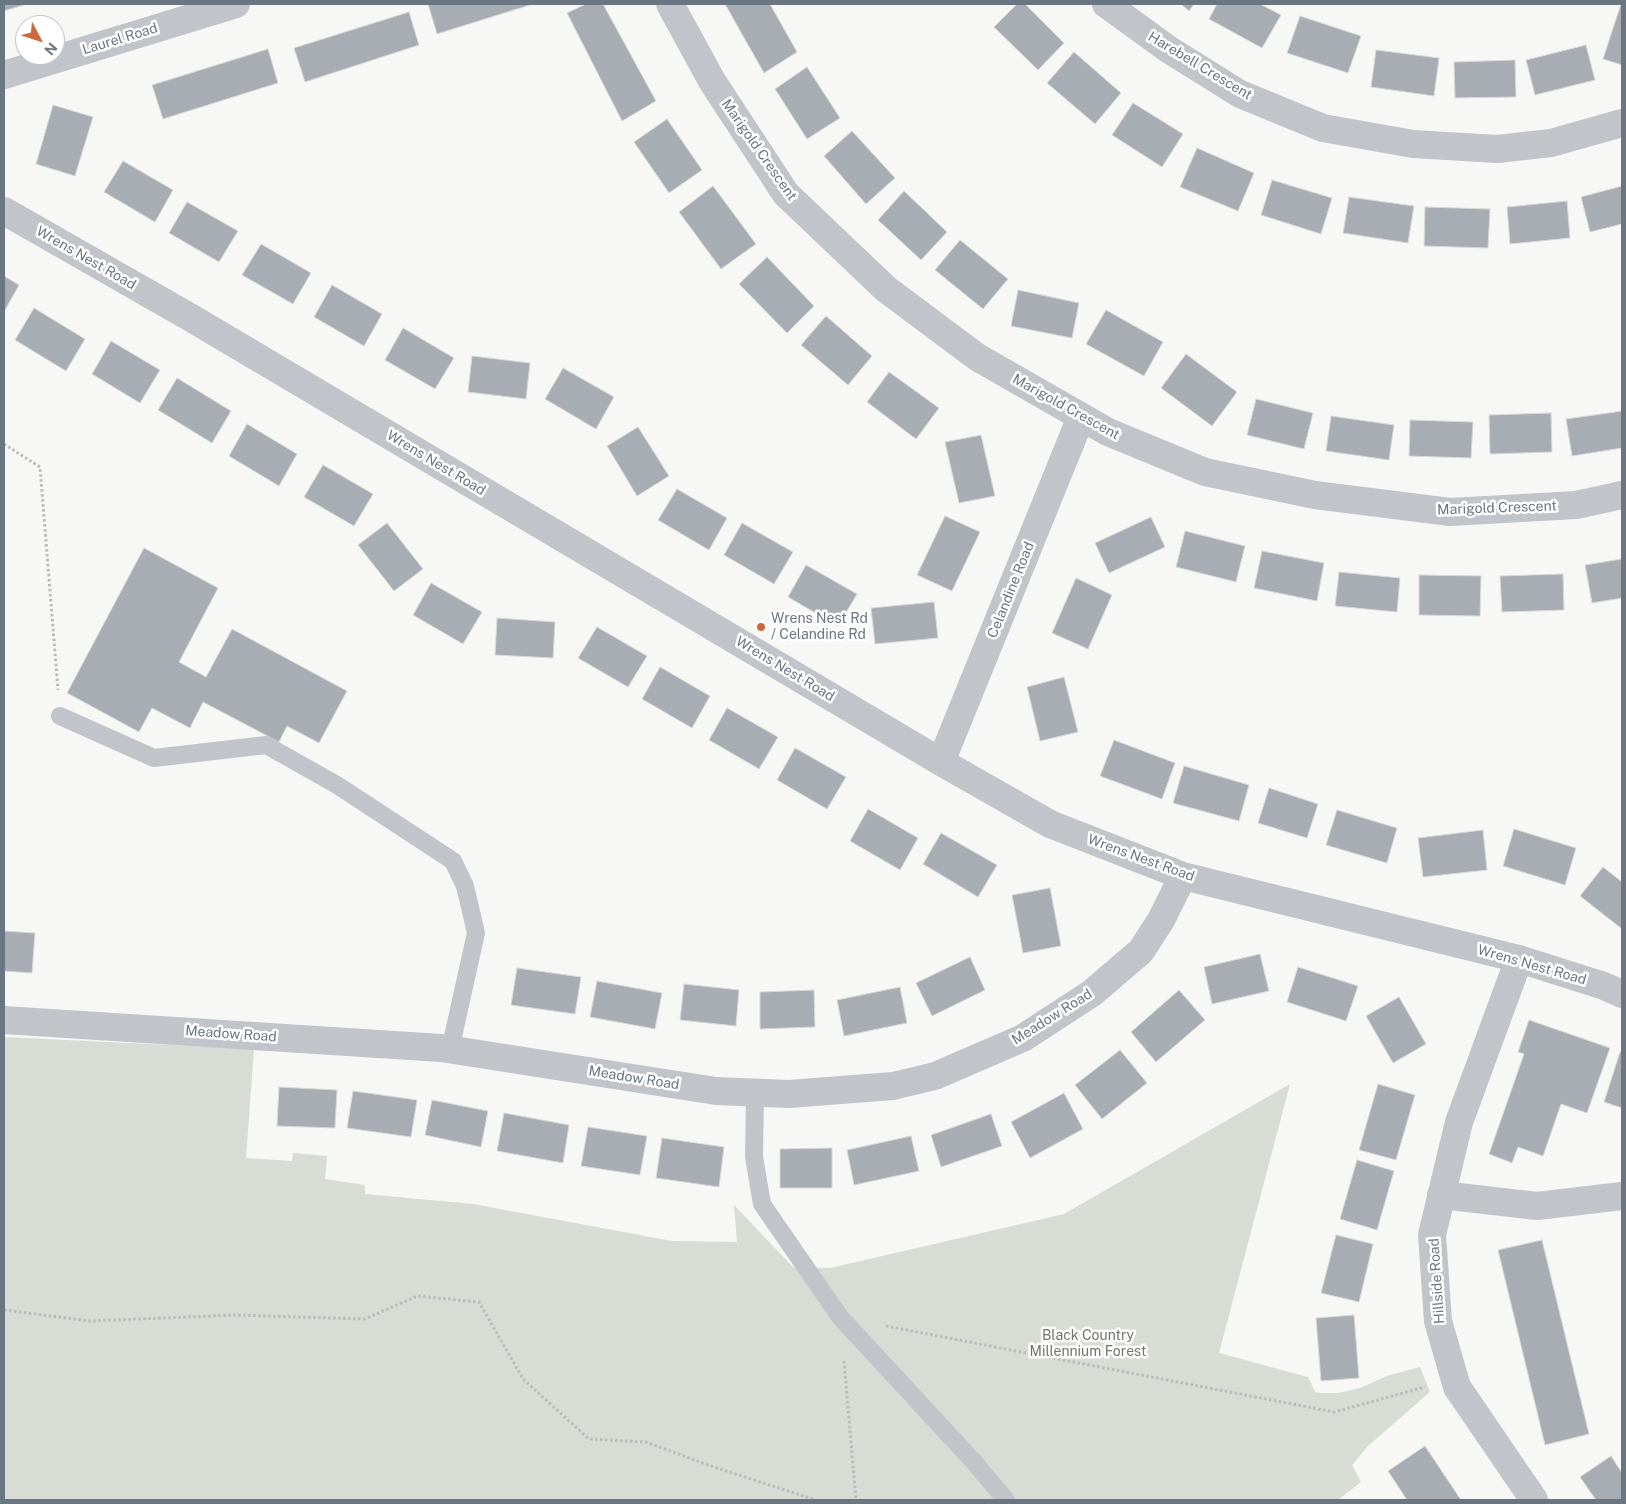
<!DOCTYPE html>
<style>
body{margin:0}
#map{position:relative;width:1626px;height:1504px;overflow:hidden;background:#f7f7f5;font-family:"Public Sans",sans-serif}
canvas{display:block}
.frame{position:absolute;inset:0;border:5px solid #6a7682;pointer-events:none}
.north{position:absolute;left:15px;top:15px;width:50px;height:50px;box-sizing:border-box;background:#fff;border:1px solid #c3c8cd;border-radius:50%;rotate:130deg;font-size:14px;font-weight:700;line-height:20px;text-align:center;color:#6a7682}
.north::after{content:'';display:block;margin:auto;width:18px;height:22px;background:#ce683e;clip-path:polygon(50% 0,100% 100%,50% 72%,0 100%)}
</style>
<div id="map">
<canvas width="1626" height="1504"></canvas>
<div class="frame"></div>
<div class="north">N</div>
</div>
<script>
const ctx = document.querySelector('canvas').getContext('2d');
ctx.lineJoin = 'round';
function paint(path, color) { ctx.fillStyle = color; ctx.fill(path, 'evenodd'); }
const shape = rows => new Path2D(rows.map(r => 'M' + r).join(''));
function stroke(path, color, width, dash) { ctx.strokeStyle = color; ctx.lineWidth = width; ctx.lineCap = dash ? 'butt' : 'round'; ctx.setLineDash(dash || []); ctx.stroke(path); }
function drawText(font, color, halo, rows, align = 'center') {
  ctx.font = font + ' "Public Sans",sans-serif'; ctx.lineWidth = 5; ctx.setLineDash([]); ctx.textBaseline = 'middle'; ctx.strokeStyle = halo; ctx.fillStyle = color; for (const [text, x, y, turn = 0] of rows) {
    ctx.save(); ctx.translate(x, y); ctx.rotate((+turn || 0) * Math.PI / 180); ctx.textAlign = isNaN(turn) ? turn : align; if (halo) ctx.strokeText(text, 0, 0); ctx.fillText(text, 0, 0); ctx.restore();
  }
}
const green = shape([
 [4,1037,254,1049,246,1158,292,1161,293,1153,327,1156,325,1179,365,1185,365,1194,473,1204,672,1241,737,1242,734,1205,793,1267,830,1268,1064,1214,1290,1084,1219,1353,1308,1377,1315,1392,1321,1393,1338,1393,1360,1388,1387,1376,1420,1367,1430,1392,1368,1446,1352,1465,1361,1482,1338,1500,4,1500]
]);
const building = shape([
 [4,4,27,4,4,11,4,4],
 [428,4,533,4,437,34,428,4],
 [586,4,603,4,656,101,622,121,567,13,586,4],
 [725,4,770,4,797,52,764,73,725,4],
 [1017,4,1025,4,1064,43,1038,70,994,27,1017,4],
 [1181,4,1194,4,1189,11,1181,4],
 [1217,4,1260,4,1281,15,1262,48,1209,19,1217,4],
 [1621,4,1622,4,1622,65,1603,59,1621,4],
 [409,12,419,45,305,82,294,48,409,12],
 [1300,16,1361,36,1348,73,1287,53,1300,16],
 [1586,45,1595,80,1535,95,1526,60,1586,45],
 [268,49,278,83,163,119,152,85,268,49],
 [1376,50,1439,58,1434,96,1371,87,1376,50],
 [1074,52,1121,93,1095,124,1047,83,1074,52],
 [1515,60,1516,97,1455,98,1454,62,1515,60],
 [807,67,840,118,807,139,775,89,807,67],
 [1133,103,1183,134,1162,167,1112,135,1133,103],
 [53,105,93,117,75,176,36,164,53,105],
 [667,119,702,170,669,193,634,142,667,119],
 [852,131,895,178,866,204,824,156,852,131],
 [1197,148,1254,173,1238,211,1180,187,1197,148],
 [123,161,173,190,155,222,104,192,123,161],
 [1272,180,1332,198,1321,234,1261,215,1272,180],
 [713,186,756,244,721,269,679,212,713,186],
 [1622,186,1622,224,1590,232,1581,197,1622,186],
 [904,191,947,232,921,260,878,220,904,191],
 [1349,197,1414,206,1408,243,1343,233,1349,197],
 [1567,201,1570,238,1510,244,1507,207,1567,201],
 [187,202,238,231,219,262,169,233,187,202],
 [1425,207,1490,209,1488,248,1424,246,1425,207],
 [960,240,1008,279,983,309,935,270,960,240],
 [261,244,311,273,293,304,242,275,261,244],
 [767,257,814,306,787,333,739,284,767,257],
 [4,276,19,285,4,312,4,276],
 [332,285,382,314,364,346,314,317,332,285],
 [1018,290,1079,303,1072,338,1011,326,1018,290],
 [34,308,85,339,66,371,15,340,34,308],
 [1106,310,1163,342,1144,376,1086,344,1106,310],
 [826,316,872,356,848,385,801,345,826,316],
 [403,328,454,358,435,389,385,360,403,328],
 [111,341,160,370,140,403,92,374,111,341],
 [1186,354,1237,392,1212,426,1161,388,1186,354],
 [472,356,530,363,526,399,468,392,472,356],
 [563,368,614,397,596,429,545,399,563,368],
 [889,372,939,408,916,439,867,402,889,372],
 [177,378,231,411,212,443,158,410,177,378],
 [1256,399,1313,413,1304,449,1247,435,1256,399],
 [1622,411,1622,448,1572,456,1566,419,1622,411],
 [1551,413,1552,452,1490,454,1489,415,1551,413],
 [1331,416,1394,425,1389,460,1326,451,1331,416],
 [1410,420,1473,422,1471,458,1409,456,1410,420],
 [247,424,297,454,279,486,229,456,247,424],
 [638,427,669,476,637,496,607,446,638,427],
 [981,435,995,496,959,503,945,442,981,435],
 [323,465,373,494,354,526,304,497,323,465],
 [677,489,727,518,709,550,658,520,677,489],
 [945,516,980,532,952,591,917,575,945,516],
 [1151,517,1165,547,1109,573,1095,543,1151,517],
 [387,523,423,569,394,591,358,545,387,523],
 [742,523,793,552,774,584,724,555,742,523],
 [1185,531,1245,546,1236,582,1176,567,1185,531],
 [144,548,218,588,179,662,206,677,232,629,347,691,319,743,287,726,279,742,203,702,190,728,152,708,139,732,67,693,144,548],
 [1262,551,1324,563,1317,601,1254,588,1262,551],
 [1622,559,1622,598,1592,603,1585,565,1622,559],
 [806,565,857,594,838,626,788,597,806,565],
 [1339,572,1400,578,1397,612,1335,606,1339,572],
 [1563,574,1564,610,1502,612,1500,576,1563,574],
 [1419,575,1481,576,1480,616,1419,615,1419,575],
 [1076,578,1112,595,1088,649,1052,633,1076,578],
 [431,583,482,612,463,644,413,615,431,583],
 [934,602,938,638,875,644,871,608,934,602],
 [497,618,555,622,553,658,495,655,497,618],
 [597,627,647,656,628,687,578,658,597,627],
 [660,667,710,696,692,728,642,699,660,667],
 [1064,677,1078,732,1040,741,1027,687,1064,677],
 [727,708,778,737,759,769,709,740,727,708],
 [1114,740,1175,763,1162,799,1100,776,1114,740],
 [795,748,846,777,827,809,777,780,795,748],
 [1184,766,1249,785,1239,821,1173,803,1184,766],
 [1269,788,1318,804,1307,838,1258,823,1269,788],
 [868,809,918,838,900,870,850,841,868,809],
 [1337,810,1397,828,1387,863,1326,845,1337,810],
 [1514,829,1576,848,1565,885,1503,866,1514,829],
 [1483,830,1487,870,1423,877,1418,838,1483,830],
 [941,833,997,865,978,897,923,864,941,833],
 [1603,867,1622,882,1622,929,1580,896,1603,867],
 [1050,888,1061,946,1023,953,1012,895,1050,888],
 [4,931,35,933,32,973,4,971,4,931],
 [1260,954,1269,991,1212,1004,1204,967,1260,954],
 [970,957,985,990,932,1016,916,983,970,957],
 [1298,967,1358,986,1346,1021,1287,1002,1298,967],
 [517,968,581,977,575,1014,511,1005,517,968],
 [597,981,662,993,655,1029,590,1017,597,981],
 [684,984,739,990,736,1026,680,1020,684,984],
 [900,987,907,1023,844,1036,837,1000,900,987],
 [814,990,815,1027,760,1029,760,992,814,990],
 [1179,990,1205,1020,1156,1062,1131,1032,1179,990],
 [1399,997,1426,1044,1393,1063,1366,1016,1399,997],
 [1529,1020,1610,1048,1587,1113,1561,1104,1543,1156,1518,1147,1512,1163,1489,1154,1524,1054,1518,1052,1529,1020],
 [1120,1050,1147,1083,1102,1119,1075,1085,1120,1050],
 [1620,1052,1622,1053,1622,1108,1604,1102,1620,1052],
 [1378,1084,1415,1095,1396,1160,1359,1150,1378,1084],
 [279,1087,337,1090,335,1128,277,1126,279,1087],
 [353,1091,417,1100,411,1137,347,1128,353,1091],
 [1064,1093,1083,1129,1030,1158,1011,1122,1064,1093],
 [432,1100,488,1111,481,1147,425,1135,432,1100],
 [504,1113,569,1125,563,1163,497,1151,504,1113],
 [991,1114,1002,1146,941,1167,931,1135,991,1114],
 [588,1127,647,1136,640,1175,581,1166,588,1127],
 [911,1136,919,1171,854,1185,847,1150,911,1136],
 [662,1138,724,1147,719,1187,656,1178,662,1138],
 [832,1148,832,1188,780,1188,780,1149,832,1148],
 [1357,1160,1394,1171,1377,1230,1340,1219,1357,1160],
 [1336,1235,1373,1244,1359,1302,1321,1293,1336,1235],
 [1542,1240,1589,1434,1545,1445,1498,1250,1542,1240],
 [1354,1315,1359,1378,1321,1381,1316,1318,1354,1315],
 [1425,1446,1461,1500,1407,1500,1388,1471,1425,1446],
 [1611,1456,1622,1473,1622,1500,1596,1500,1580,1477,1611,1456]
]);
const path = shape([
 [4,444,40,467,58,690],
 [4,1310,90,1321,236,1315,365,1319,417,1296,479,1302,523,1379,589,1439,646,1442,711,1466,816,1500],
 [886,1326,1334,1412,1425,1387],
 [844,1361,856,1500]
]);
const lane = shape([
 [60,716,154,758,266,745,337,785,453,861,465,886,476,933,450,1050],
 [755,1093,754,1157,762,1204,840,1317,974,1462,1006,1500]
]);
const street = shape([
 [670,4,712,81,786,194,886,289,977,357,1108,432,1205,472,1315,495,1450,512,1576,505,1622,495],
 [1106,4,1168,49,1240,94,1323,128,1413,144,1497,149,1551,143,1622,123],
 [4,75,236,4],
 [4,211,193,319,941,762,1050,824,1183,876,1519,959,1604,986,1622,994],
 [941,762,1081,417],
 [1519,959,1459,1122,1432,1235,1438,1321,1457,1387,1534,1500],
 [4,1020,441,1048,716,1091,789,1094,893,1086,935,1076,1023,1038,1092,993,1141,951,1161,920,1183,876],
 [1441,1195,1537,1206,1622,1196]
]);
const markers = [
 [761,627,5,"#ce683e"]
];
const streetNames = [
 ["Laurel Road",120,39,-17],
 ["Harebell Crescent",1200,66,31],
 ["Marigold Crescent",759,150,55],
 ["Wrens Nest Road",86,258,30],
 ["Marigold Crescent",1066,407,29],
 ["Wrens Nest Road",436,463,31],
 ["Marigold Crescent",1497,508,-2],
 ["Celandine Road",1011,590,-68],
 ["Wrens Nest Road",785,669,31],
 ["Wrens Nest Road",1141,858,20],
 ["Wrens Nest Road",1532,965,16],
 ["Meadow Road",1052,1017,-32],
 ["Meadow Road",231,1034,4],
 ["Meadow Road",634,1078,9],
 ["Hillside Road",1437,1281,-94]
];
const poiNames = [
 ["Wrens Nest Rd",771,619],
 ["/ Celandine Rd",771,635]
];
const parkNames = [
 ["Black Country",1088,1336],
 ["Millennium Forest",1088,1352]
];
paint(green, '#d7dcd5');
paint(building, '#a7adb3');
stroke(building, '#d9d9d7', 1);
stroke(path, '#b9bcbe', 3, [2.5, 2.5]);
stroke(lane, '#c1c4c8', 18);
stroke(street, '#c1c4c8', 28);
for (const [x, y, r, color] of markers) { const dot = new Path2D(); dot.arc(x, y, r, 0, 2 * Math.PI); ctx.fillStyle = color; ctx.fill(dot); stroke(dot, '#fff', 2); }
drawText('14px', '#6a7682', '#fff', streetNames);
drawText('14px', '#6a7682', '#fff', poiNames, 'left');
drawText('14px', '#6b7a68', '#fff', parkNames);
</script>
